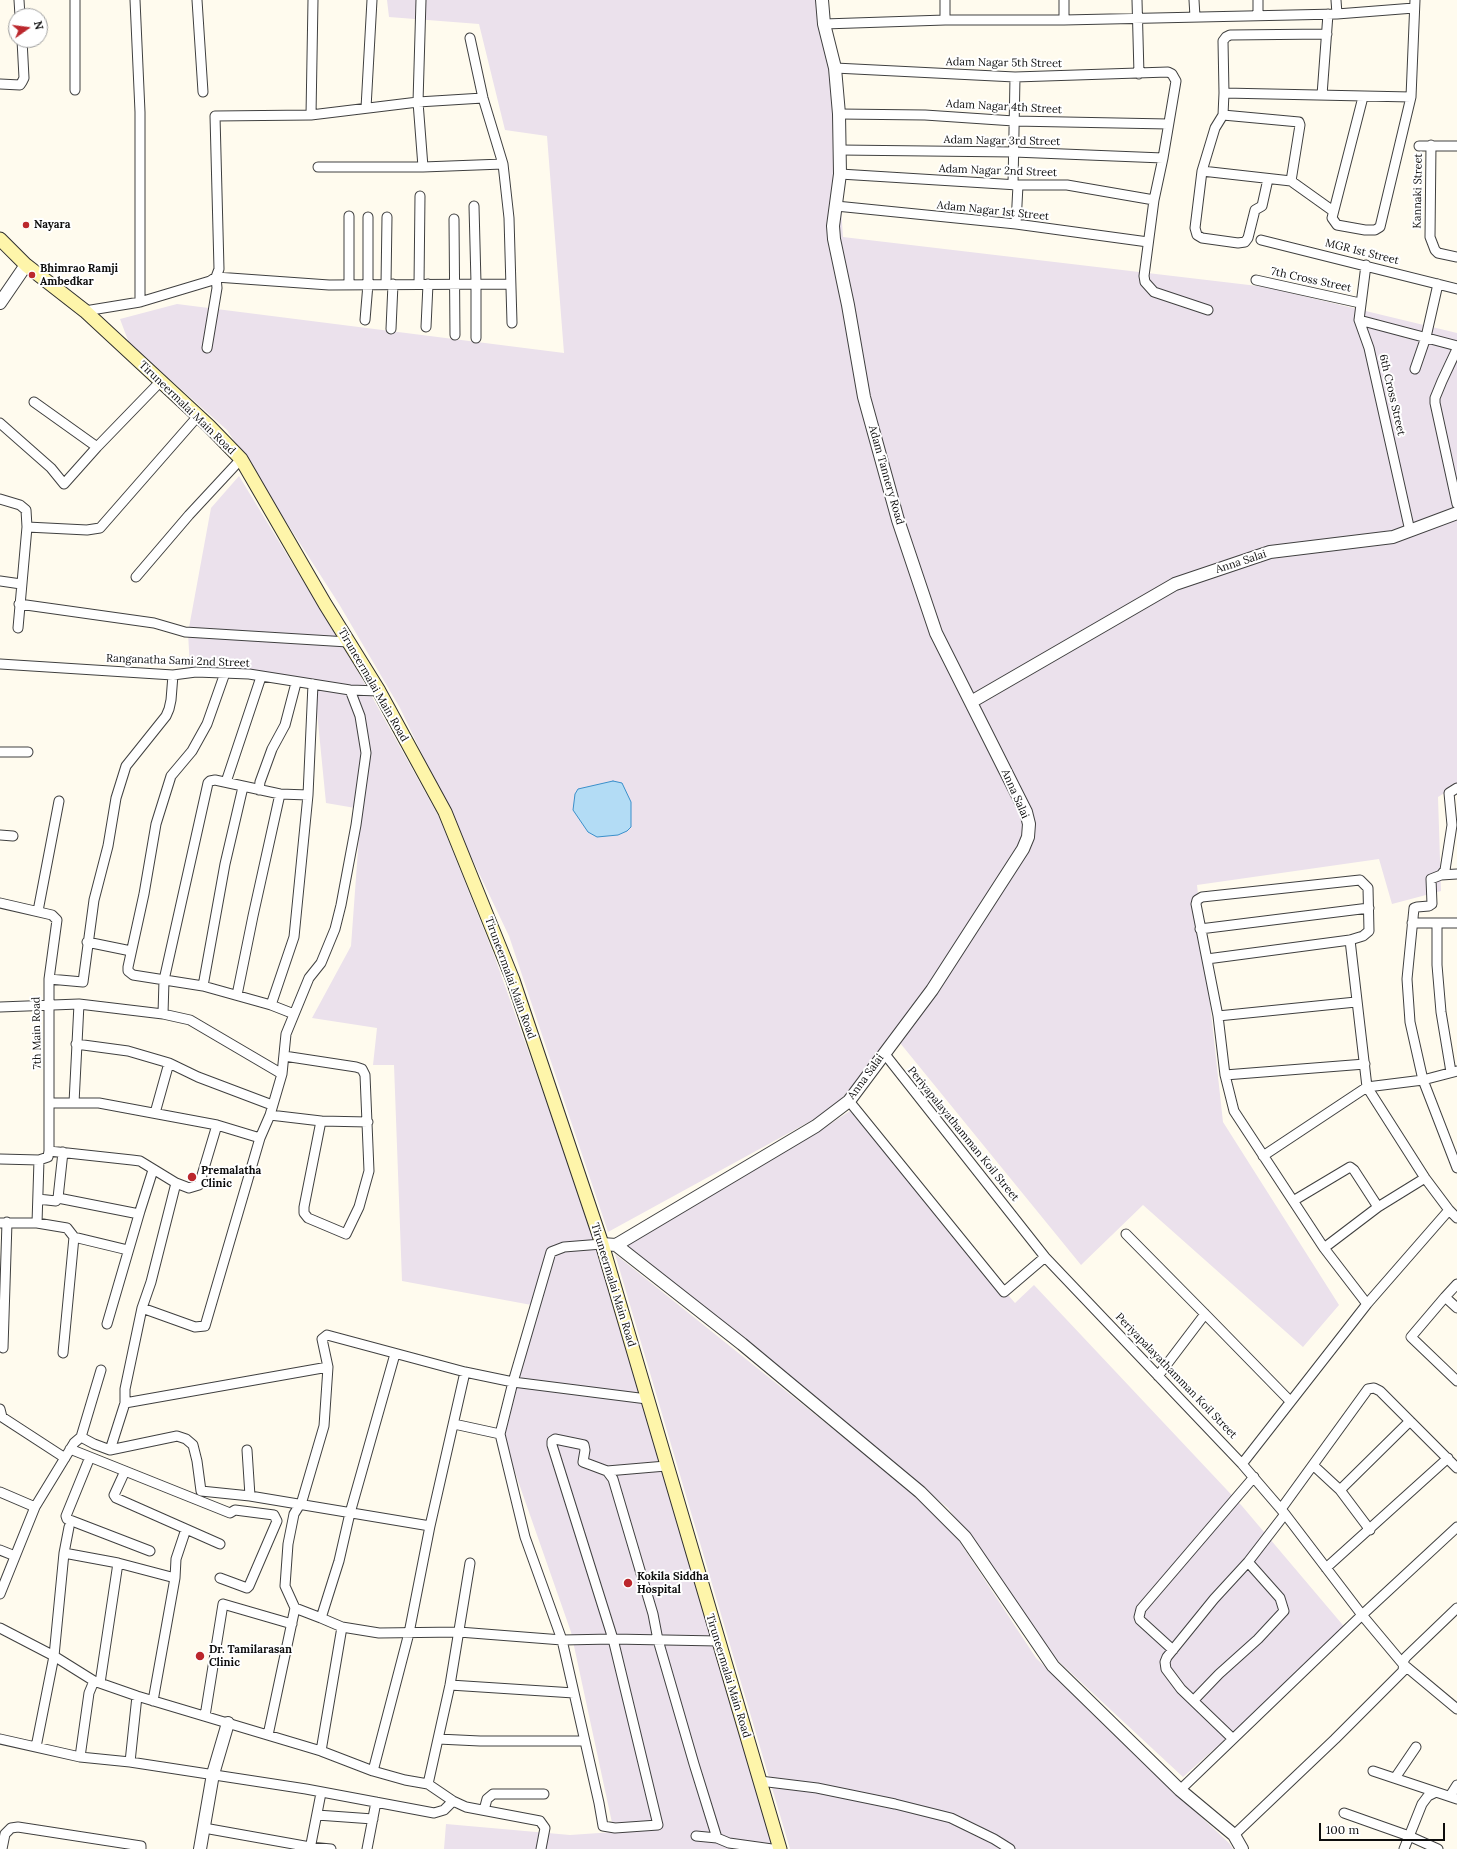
<!DOCTYPE html>
<style>
body{margin:0}
#map{position:relative;width:1457px;height:1849px;overflow:hidden;background:#fffbee;font-family:Lora,serif}
canvas{display:block}
.north{position:absolute;left:8px;top:8px;width:40px;height:40px;box-sizing:border-box;background:#fff;border:1px solid #9e9e9e;border-radius:50%;rotate:76deg;font-size:11px;font-weight:700;line-height:16px;text-align:center;color:#0d0d0d}
.north::after{content:'';display:block;margin:auto;width:14px;height:18px;background:#bb272d;clip-path:polygon(50% 0,100% 100%,50% 72%,0 100%)}
.scale{position:absolute;left:1319px;top:1823px;width:126px;height:18px;box-sizing:border-box;border:2px solid #0d0d0d;border-top:0;padding-left:5px;font-size:12px;line-height:14px;white-space:nowrap;color:#0d0d0d;-webkit-text-stroke:3px #fff;paint-order:stroke}
</style>
<div id="map">
<canvas width="1457" height="1849"></canvas>
<div class="north">N</div>
<div class="scale">100 m</div>
</div>
<script>
const ctx = document.querySelector('canvas').getContext('2d');
ctx.lineJoin = 'round';
function paint(path, color) { ctx.fillStyle = color; ctx.fill(path, 'evenodd'); }
const shape = rows => new Path2D(rows.map(r => 'M' + r).join(''));
function stroke(path, color, width, dash) { ctx.strokeStyle = color; ctx.lineWidth = width; ctx.lineCap = dash ? 'butt' : 'round'; ctx.setLineDash(dash || []); ctx.stroke(path); }
function drawText(font, color, halo, rows, align = 'center') {
  ctx.font = font + ' Lora,serif'; ctx.lineWidth = 4; ctx.setLineDash([]); ctx.textBaseline = 'middle'; ctx.strokeStyle = halo; ctx.fillStyle = color; for (const [text, x, y, turn = 0] of rows) {
    ctx.save(); ctx.translate(x, y); ctx.rotate((+turn || 0) * Math.PI / 180); ctx.textAlign = isNaN(turn) ? turn : align; if (halo) ctx.strokeText(text, 0, 0); ctx.fillText(text, 0, 0); ctx.restore();
  }
}
const industrial = shape([
 [387,0,827,0,843,237,1266,287,1457,333,1457,785,1438,797,1441,891,1392,904,1379,859,1197,885,1223,1122,1339,1305,1303,1347,1143,1205,1081,1265,896,1038,841,1099,818,1117,608,1232,509,936,400,708,339,604,227,430,129,343,120,319,177,304,564,353,547,136,505,130,479,24,389,17],
 [239,476,356,668,439,817,494,955,602,1258,773,1849,444,1849,446,1824,570,1835,614,1832,571,1632,503,1438,537,1306,402,1281,394,1065,373,1065,377,1028,312,1018,351,946,361,809,326,803,314,682,190,668,188,633,211,508],
 [850,1111,1015,1303,1034,1285,1242,1506,1347,1630,1183,1777,1055,1658,948,1508,626,1245,815,1134],
 [615,1254,903,1485,952,1530,1036,1658,1171,1789,1229,1843,1233,1849,790,1849]
]);
const water = shape([
 [613,781,622,783,631,802,631,827,627,831,618,835,597,837,588,832,573,810,575,794,578,789,613,781]
]);
const minor = shape([
 [19,0,20,16],
 [75,0,75,90],
 [135,0,140,112,140,302],
 [197,0,203,92],
 [421,0,418,102,423,167],
 [945,0,945,20],
 [1137,0,1139,74],
 [1194,0,1195,17],
 [1258,0,1258,15],
 [1336,0,1337,14],
 [1064,20,1064,0],
 [824,24,945,20,1064,20,1337,14,1414,8],
 [470,38,483,98,503,164,509,218,512,323],
 [835,68,1015,77,1168,72,1172,74,1176,81,1163,158,1154,200,1144,276,1145,282,1154,292,1208,310],
 [0,84,20,85,22,82,24,78,22,40],
 [1224,93,1411,97],
 [1322,95,1328,14],
 [1363,97,1332,218,1337,225,1365,230,1375,230,1380,227,1411,97,1415,0],
 [366,108,372,0],
 [839,114,925,115,1014,121,1168,124],
 [311,115,313,0],
 [1223,115,1299,122,1300,125,1291,181],
 [1431,145,1430,237,1435,250,1438,253,1457,257],
 [1419,146,1457,146],
 [840,150,1014,152,1163,158],
 [318,167,423,167,503,164],
 [1202,171,1291,181,1333,211],
 [840,174,1018,185,1067,185,1154,200],
 [1268,179,1262,206,1255,210,1248,238,1245,242,1238,243,1202,238,1197,235,1195,228,1202,171,1215,128,1223,115,1224,93,1223,41,1226,37,1230,35,1327,34],
 [1013,185,1015,77],
 [474,206,476,283,476,338],
 [836,206,1016,224,1148,242],
 [454,219,455,335],
 [1016,224,1018,185],
 [1261,240,1457,289],
 [1366,265,1359,320,1369,348,1410,531],
 [1256,280,1360,303],
 [349,284,349,216],
 [386,284,387,217],
 [419,284,420,196],
 [85,311,140,302,210,281,216,277,219,269,215,116,311,115,418,102,483,98],
 [365,320,368,284,368,217],
 [1359,320,1457,346],
 [426,327,428,284],
 [391,329,393,284],
 [207,348,217,288,216,277,329,285,510,284],
 [1457,349,1442,381,1435,398,1435,403,1457,504],
 [1415,369,1426,337,1438,284],
 [34,402,97,447],
 [0,423,51,468,64,484,97,447,160,382],
 [0,499,20,505,26,510,27,527,18,628],
 [27,527,87,530,100,528,198,416],
 [136,577,189,515,241,459],
 [0,581,21,584],
 [19,604,154,623,185,632,348,642],
 [0,664,173,675,196,672,249,674,350,690,379,691],
 [225,673,207,724,192,751,171,776,156,824,144,894,128,967,128,971,133,975,203,986,271,1005,294,1014],
 [0,752,28,752],
 [226,782,261,677],
 [1457,788,1449,793,1452,825,1445,870,1441,875,1431,879,1432,904,1429,906,1417,907,1414,908,1407,979,1410,1022,1423,1080,1457,1168],
 [259,790,260,782,272,749,285,725,296,683],
 [0,835,13,836],
 [1441,875,1457,874],
 [0,903,52,915,57,920,49,979,49,1151],
 [38,911,59,801],
 [1412,923,1457,923],
 [1437,923,1437,965,1441,1012,1451,1072],
 [1200,929,1369,908],
 [1350,940,1367,1087,1425,1178,1449,1210,1457,1218],
 [87,942,131,951],
 [1207,959,1350,940,1363,936,1369,931,1368,888,1360,880,1202,897,1197,900,1196,904,1218,1016,1225,1075,1234,1111,1324,1248,1367,1304],
 [49,979,83,982,94,900,108,846,116,798,126,766,166,716,169,709,171,700,173,675],
 [203,986,225,864,243,787],
 [237,995,253,916,280,794],
 [271,1005,294,937,308,795,313,684],
 [0,1007,79,1004,163,1014,190,1020,282,1074],
 [163,1014,164,980,208,783,210,781,215,780,280,794,308,795],
 [1218,1016,1356,1002],
 [76,1044,128,1051,169,1063,198,1077,272,1105],
 [884,1053,1045,1257,1242,1464,1285,1514,1362,1615,1403,1664,1457,1709],
 [284,1056,356,1067,362,1069,365,1075,369,1171,359,1207,346,1234,308,1218,304,1213,304,1207,321,1121],
 [1225,1075,1365,1064],
 [849,1101,1004,1292,1045,1257],
 [50,1103,99,1103,217,1125],
 [74,1103,79,1004],
 [155,1113,169,1063],
 [270,1115,321,1121,368,1122],
 [1263,1156,1367,1087,1423,1080,1457,1071],
 [0,1159,39,1160,48,1157,49,1151,132,1160,140,1161,176,1183],
 [58,1198,63,1152],
 [38,1199,56,1201,58,1198,139,1214],
 [1293,1201,1350,1167,1354,1170,1378,1207],
 [0,1223,37,1223,67,1228,74,1237,128,1250],
 [37,1223,39,1160],
 [1126,1234,1205,1314],
 [1324,1248,1378,1207,1425,1178],
 [1445,1297,1457,1284],
 [142,1308,195,1327,205,1326,260,1138],
 [1457,1308,1445,1297,1411,1337,1457,1381],
 [107,1324,140,1211,153,1170],
 [3,1348,7,1222],
 [63,1353,74,1237],
 [328,1367,322,1339,327,1335,465,1372,513,1382,647,1399],
 [1158,1376,1205,1314,1290,1401],
 [125,1403,328,1367,324,1426,302,1501,294,1514,288,1544,285,1586,295,1608,321,1618,342,1627,379,1633,459,1632,562,1640,613,1639,718,1641],
 [0,1409,2,1417,65,1458],
 [454,1424,500,1434,525,1537,562,1640,599,1803,603,1826,615,1828,658,1825,613,1639,552,1445,552,1441,555,1439,584,1445,585,1450,583,1462,607,1471,613,1479,653,1614,658,1640,694,1764,717,1838,729,1843,772,1849],
 [500,1434,513,1382,551,1252,564,1247,602,1244],
 [81,1437,101,1370],
 [70,1449,230,1513,235,1510,274,1515,277,1521,249,1586,247,1588,220,1578],
 [110,1450,177,1436,186,1439,193,1445,197,1461,201,1491,250,1496,430,1526],
 [247,1450,250,1496],
 [90,1457,66,1516,67,1519,150,1551],
 [1242,1464,1367,1304,1449,1210],
 [1313,1465,1340,1490,1410,1421],
 [125,1471,114,1495,116,1498,220,1544],
 [607,1471,666,1466],
 [1340,1490,1370,1530],
 [0,1492,35,1507],
 [1281,1509,1368,1389,1374,1388,1380,1391,1457,1468],
 [0,1550,15,1556],
 [64,1553,118,1563],
 [1326,1568,1448,1458],
 [175,1578,176,1559,186,1529],
 [0,1594,35,1507,74,1443,81,1437,94,1444,110,1450,125,1403,125,1389,142,1308,151,1282,176,1183,189,1188,199,1185,217,1125,260,1138,270,1115,282,1074,286,1034,309,978,321,963,335,929,341,905,356,825,366,753,360,716,350,690],
 [321,1618,339,1561,350,1513,395,1354],
 [0,1628,54,1656,94,1681,137,1696,321,1751,373,1771,405,1780,428,1784,453,1801,466,1807,540,1821,545,1828,541,1849],
 [1173,1650,1140,1620,1139,1617,1141,1609,1254,1477],
 [100,1683,118,1563,175,1578,153,1701],
 [450,1685,574,1693],
 [1194,1700,1219,1674,1258,1639,1284,1611,1280,1598,1248,1562],
 [205,1716,223,1604,292,1624],
 [268,1735,295,1608],
 [0,1739,80,1757,130,1762,306,1789,434,1813,444,1810,453,1801],
 [438,1739,480,1741,585,1741],
 [1233,1739,1181,1689,1166,1669,1165,1662,1167,1657,1214,1599,1248,1562,1285,1514],
 [36,1747,54,1656,64,1553,69,1527],
 [321,1751,342,1627],
 [80,1757,89,1693,94,1681],
 [130,1762,137,1696],
 [373,1771,409,1633,430,1526,465,1372],
 [1373,1771,1436,1792],
 [1395,1778,1416,1747],
 [760,1781,817,1788,895,1804,951,1818,994,1839,1010,1849],
 [428,1784,450,1685,470,1563],
 [1180,1790,1362,1615,1457,1527],
 [1450,1796,1457,1785],
 [484,1810,487,1799,493,1794,544,1794],
 [1344,1813,1409,1836,1438,1849],
 [317,1815,373,1819],
 [204,1828,310,1847,331,1849],
 [1234,1835,1335,1739,1403,1671,1404,1660,1406,1657,1457,1608],
 [696,1836,717,1838],
 [2,1849,5,1834,11,1828,18,1827,141,1846,141,1849],
 [310,1849,321,1793],
 [367,1849,376,1802],
 [1404,1849,1422,1804,1428,1796,1436,1792,1457,1799]
]);
const tertiary = shape([
 [0,303,26,265],
 [971,702,1175,584,1270,552,1393,537,1457,513],
 [602,1244,616,1245,816,1126,849,1101,932,990,1023,849,1028,837,1029,824,1026,812,936,633,898,520,864,397,848,305,834,239,833,226,840,174,839,114,835,68,824,24,822,0],
 [616,1245,742,1344,920,1492,965,1537,1053,1666,1180,1790,1234,1835,1242,1849],
 [200,1849,213,1774,228,1723]
]);
const secondary = shape([
 [0,239,26,265,85,311,209,426,241,459,325,604,379,691,445,812,513,980,602,1244,780,1849]
]);
const markers = [
 [26,225,4,"#bb272d"],
 [32,275,4,"#bb272d"],
 [192,1177,5,"#bb272d"],
 [628,1583,5,"#bb272d"],
 [200,1656,5,"#bb272d"]
];
const streetNames = [
 ["Adam Nagar 5th Street",1004,63,1],
 ["Adam Nagar 4th Street",1004,107,3],
 ["Adam Nagar 3rd Street",1002,141,1],
 ["Adam Nagar 2nd Street",998,171,2],
 ["Kannaki Street",1418,191,-89],
 ["Adam Nagar 1st Street",993,211,6],
 ["MGR 1st Street",1362,252,14],
 ["7th Cross Street",1311,280,12],
 ["6th Cross Street",1392,395,77],
 ["Tiruneermalai Main Road",187,408,44],
 ["Adam Tannery Road",886,475,74],
 ["Anna Salai",1241,562,-18],
 ["Ranganatha Sami 2nd Street",178,661,2],
 ["Tiruneermalai Main Road",373,685,60],
 ["Anna Salai",1015,794,66],
 ["Tiruneermalai Main Road",510,978,70],
 ["7th Main Road",37,1033,-91],
 ["Anna Salai",866,1077,-54],
 ["Periyapalayathamman Koil Street",963,1134,51],
 ["Tiruneermalai Main Road",613,1285,73],
 ["Periyapalayathamman Koil Street",1176,1376,46],
 ["Tiruneermalai Main Road",728,1676,73]
];
const poiNames = [
 ["Nayara",34,225],
 ["Bhimrao Ramji",40,269],
 ["Ambedkar",40,282],
 ["Premalatha",201,1171],
 ["Clinic",201,1184],
 ["Kokila Siddha",637,1577],
 ["Hospital",637,1590],
 ["Dr. Tamilarasan",209,1650],
 ["Clinic",209,1663]
];
paint(industrial, '#ebe1ec');
paint(water, '#b3dcf5');
stroke(water, '#3b90cb', 1);
stroke(minor, '#404040', 11);
stroke(tertiary, '#404040', 14);
stroke(secondary, '#2f2f2f', 15);
stroke(minor, '#fff', 9);
stroke(tertiary, '#fff', 12);
stroke(secondary, '#fef5aa', 13);
for (const [x, y, r, color] of markers) { const dot = new Path2D(); dot.arc(x, y, r, 0, 2 * Math.PI); ctx.fillStyle = color; ctx.fill(dot); stroke(dot, '#fff', 1.5); }
drawText('11px', '#0d0d0d', '#fff', streetNames);
drawText('bold 11px', '#0d0d0d', '#fff', poiNames, 'left');
</script>
